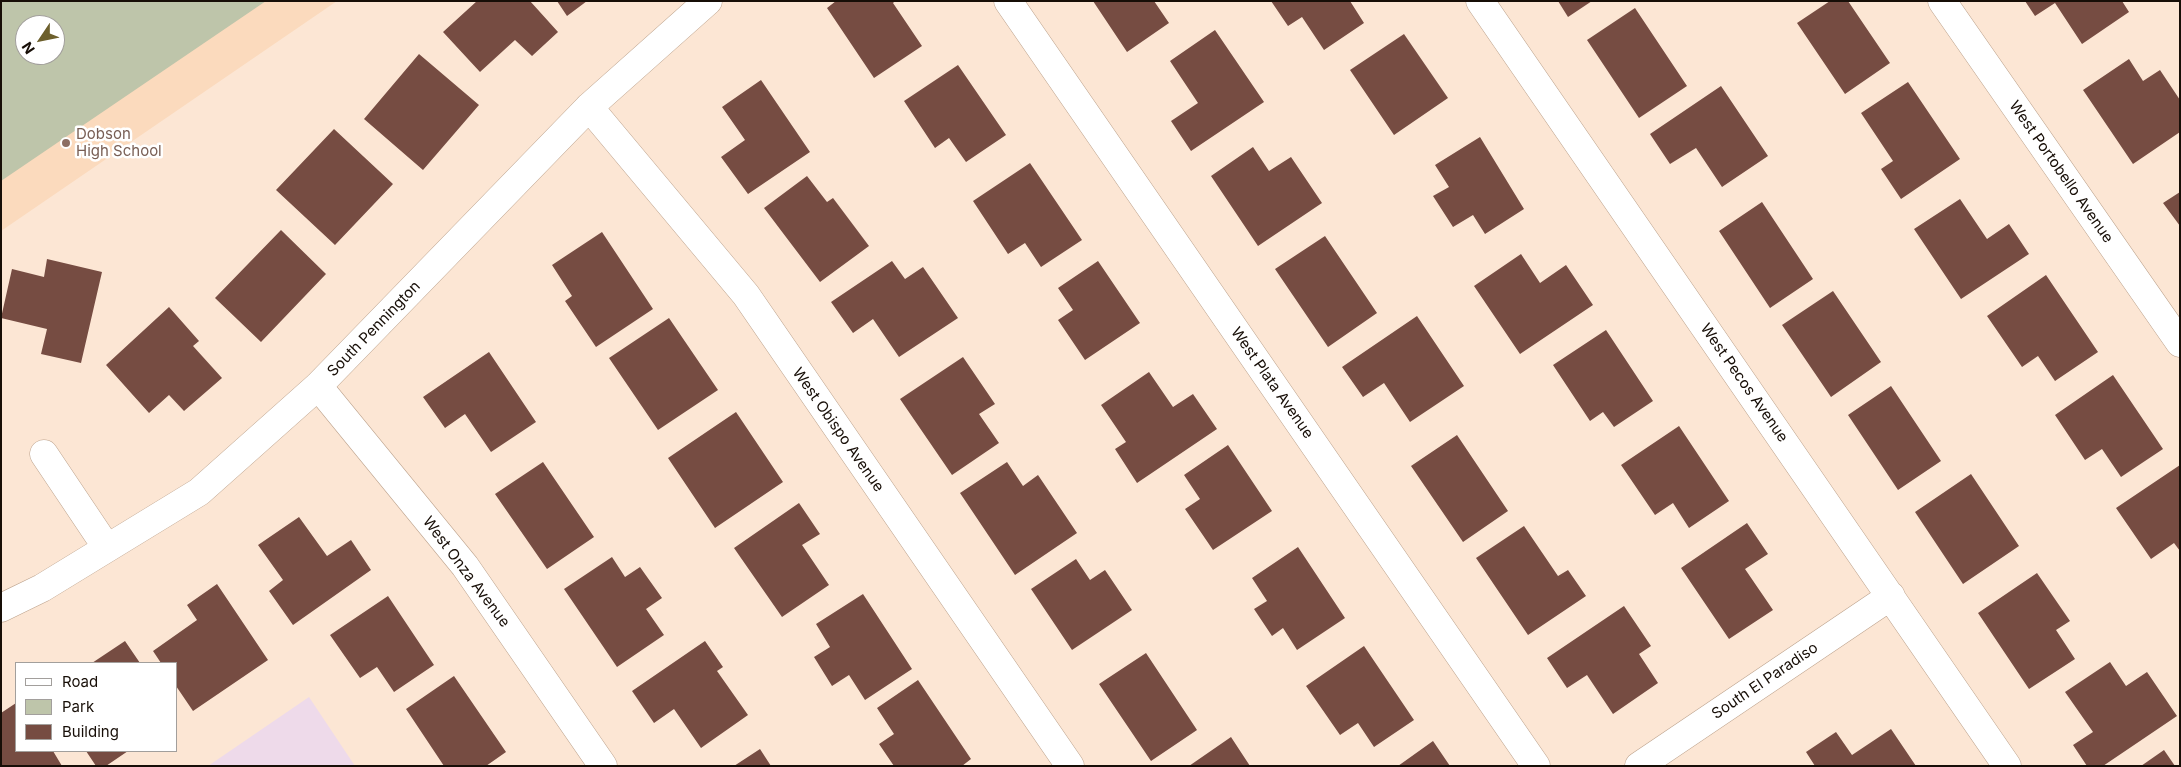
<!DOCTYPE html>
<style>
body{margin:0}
#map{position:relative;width:2181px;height:767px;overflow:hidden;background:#fce6d4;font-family:Inter,sans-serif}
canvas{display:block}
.frame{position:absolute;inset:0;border:2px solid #170e07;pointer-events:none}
.legend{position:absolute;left:15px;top:662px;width:162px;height:90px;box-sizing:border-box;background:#fff;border:1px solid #a29f9c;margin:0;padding:6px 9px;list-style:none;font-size:15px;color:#170e07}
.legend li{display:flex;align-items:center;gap:10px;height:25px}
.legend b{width:25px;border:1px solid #a29f9c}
.north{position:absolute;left:15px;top:15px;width:50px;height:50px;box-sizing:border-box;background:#fff;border:1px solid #a29f9c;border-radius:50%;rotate:236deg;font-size:14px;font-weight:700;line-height:20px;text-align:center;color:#170e07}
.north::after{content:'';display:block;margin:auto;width:18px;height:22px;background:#6d602d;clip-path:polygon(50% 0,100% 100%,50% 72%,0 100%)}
</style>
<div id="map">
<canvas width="2181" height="767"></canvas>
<div class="frame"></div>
<ul class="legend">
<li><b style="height:6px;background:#fff"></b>Road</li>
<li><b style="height:14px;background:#bec5aa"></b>Park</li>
<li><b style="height:14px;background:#764c42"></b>Building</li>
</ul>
<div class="north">N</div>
</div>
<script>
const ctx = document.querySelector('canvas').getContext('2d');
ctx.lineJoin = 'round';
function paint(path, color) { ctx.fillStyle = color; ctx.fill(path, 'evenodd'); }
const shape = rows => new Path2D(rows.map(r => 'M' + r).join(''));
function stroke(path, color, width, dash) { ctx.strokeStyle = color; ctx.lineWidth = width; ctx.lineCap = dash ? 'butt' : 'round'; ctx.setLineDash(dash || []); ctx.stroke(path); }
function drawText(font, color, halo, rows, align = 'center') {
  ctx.font = font + ' Inter,sans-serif'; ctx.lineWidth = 5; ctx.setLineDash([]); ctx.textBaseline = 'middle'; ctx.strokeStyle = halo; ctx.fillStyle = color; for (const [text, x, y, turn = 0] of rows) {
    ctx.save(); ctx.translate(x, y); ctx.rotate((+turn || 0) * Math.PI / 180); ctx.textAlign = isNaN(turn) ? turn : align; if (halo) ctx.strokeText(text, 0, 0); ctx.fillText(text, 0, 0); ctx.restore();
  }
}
const commercial = shape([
 [309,697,355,766,208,766]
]);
const built = shape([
 [1,1,337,1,1,231],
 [25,25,55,25,55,55,25,55]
]);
const green = shape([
 [1,1,266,1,1,181],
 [25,25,55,25,55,55,25,55]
]);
const building = shape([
 [477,1,530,1,558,32,532,56,515,40,480,72,443,32],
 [557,1,587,1,567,16],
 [836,1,895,1,893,3,922,46,874,78,827,8],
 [1093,1,1154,1,1169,23,1127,52],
 [1271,1,1350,1,1364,23,1324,50,1302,17,1288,26],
 [1558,1,1592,1,1568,17],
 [1830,1,1848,1,1890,63,1845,94,1797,23],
 [2025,1,2122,1,2129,12,2082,44,2055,3,2035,16],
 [1635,8,1687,86,1639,118,1587,40],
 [1215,30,1264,102,1191,151,1171,121,1198,103,1170,61],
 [1404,34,1448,98,1394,135,1350,70],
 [419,54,479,105,423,170,364,119],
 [2129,59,2143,81,2160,70,2180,100,2180,132,2133,164,2083,90],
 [958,65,1006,135,966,162,949,138,935,148,904,101],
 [761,80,810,152,748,194,721,157,745,140,722,107],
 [1908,82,1960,159,1901,199,1881,169,1893,161,1861,113],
 [1721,86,1768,156,1722,187,1696,148,1670,164,1650,134],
 [334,129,393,184,335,245,276,190],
 [1480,137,1524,209,1485,234,1473,215,1453,227,1433,196,1449,187,1435,165],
 [1253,147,1269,171,1291,157,1322,203,1258,246,1211,176],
 [1030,163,1082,240,1041,267,1025,243,1008,254,973,201],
 [807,176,827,202,833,198,869,246,820,282,764,208],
 [2180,192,2180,226,2163,203],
 [1960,199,1987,239,2009,224,2029,254,1961,299,1914,229],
 [1762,202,1813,279,1770,308,1719,231],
 [281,230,326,274,261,342,215,298],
 [602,232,653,309,596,347,565,301,572,296,552,265],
 [1325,236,1377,313,1328,347,1275,269],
 [1521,254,1540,283,1566,265,1593,305,1520,354,1474,286],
 [47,259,102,272,81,363,41,354,47,329,1,318,12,269,44,277],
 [892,261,905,279,923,267,958,318,899,357,873,319,853,333,831,302],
 [1098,261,1140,323,1085,360,1058,320,1073,310,1058,288],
 [2046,275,2098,352,2055,381,2038,356,2022,367,1987,316],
 [1833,291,1881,362,1831,397,1782,325],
 [169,307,199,341,193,346,222,378,184,411,169,395,149,413,106,365],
 [1417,316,1464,386,1410,422,1384,383,1363,397,1342,367],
 [669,318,718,390,658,430,609,358],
 [1606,330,1653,401,1614,427,1603,412,1590,421,1553,365],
 [489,352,536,422,491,452,465,414,445,428,423,397],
 [963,357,995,404,979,414,999,443,952,475,900,399],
 [1149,372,1173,407,1193,394,1217,429,1137,483,1115,449,1126,442,1101,405],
 [2113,375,2163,449,2121,477,2102,449,2085,460,2055,415],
 [1891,386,1941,461,1898,490,1848,415],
 [736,412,783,482,715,528,668,458],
 [1679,426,1729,501,1689,528,1673,503,1655,515,1621,465],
 [1457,435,1508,511,1463,542,1411,466],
 [1228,445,1272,511,1213,550,1185,509,1200,499,1184,475],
 [543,462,594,537,547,569,495,494],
 [1007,462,1023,486,1038,475,1077,533,1015,575,960,493],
 [2180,465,2180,551,2174,543,2151,559,2116,508],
 [1971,474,2019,546,1963,584,1915,512],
 [799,503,820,534,802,545,829,585,782,617,734,548],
 [299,517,327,556,351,540,371,570,293,625,269,591,283,580,258,545],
 [1747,523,1768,554,1745,569,1773,610,1729,639,1681,568],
 [1524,526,1558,576,1568,570,1586,596,1528,635,1476,558],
 [1298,547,1345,618,1297,650,1283,628,1272,636,1254,609,1267,601,1252,578],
 [612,557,625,577,640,567,662,598,646,609,664,635,617,667,564,589],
 [1076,559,1090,580,1105,570,1132,610,1072,650,1031,589],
 [2037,573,2070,621,2056,630,2075,659,2029,689,1978,613],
 [217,584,268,660,193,711,176,686,176,663,161,663,153,651,197,620,187,605],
 [863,594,912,669,865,700,849,675,832,686,814,657,830,647,816,624],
 [388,596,434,665,394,692,377,667,360,678,330,635],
 [1624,606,1651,646,1639,654,1658,683,1613,714,1587,675,1567,688,1547,658],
 [125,641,140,663,92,663],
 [705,641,723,667,717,671,748,715,701,748,674,709,654,723,632,691],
 [1364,646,1414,720,1374,747,1358,723,1340,735,1306,686],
 [1146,653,1197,730,1151,761,1099,684],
 [2110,662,2126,686,2147,672,2177,716,2103,766,2087,766,2073,745,2093,732,2065,692],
 [454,676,506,752,486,766,444,766,406,709],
 [918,680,971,759,962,766,894,766,879,744,894,734,877,708],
 [16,703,16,751,53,751,62,766,1,766,1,713],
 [1891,729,1916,766,1815,766,1806,752,1836,732,1852,755],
 [1231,737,1250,766,1189,766],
 [1433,741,1450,766,1398,766],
 [760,749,771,766,734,766],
 [2164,750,2175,766,2141,766],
 [86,751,128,751,106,766,96,766]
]);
const minor = shape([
 [1008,1,1536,766],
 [1480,1,2007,766],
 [1942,1,2180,343],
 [589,107,746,295,1070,766],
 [318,386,465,566,603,766],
 [44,454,107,548],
 [1,608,42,588,199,492,318,386,589,107,708,1],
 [1639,766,1891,596]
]);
const markers = [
 [66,143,5,"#8d6e63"]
];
const educationNames = [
 ["Dobson",76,134],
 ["High School",76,151]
];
const streetNames = [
 ["West Portobello Avenue",2061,172,55],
 ["South Pennington",374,329,-46],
 ["West Plata Avenue",1272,383,55],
 ["West Pecos Avenue",1744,383,55],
 ["West Obispo Avenue",838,430,55],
 ["West Onza Avenue",466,572,53],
 ["South El Paradiso",1765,681,-34]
];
paint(commercial, '#eedaea');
paint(built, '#fbdabd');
paint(green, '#bec5aa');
paint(building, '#764c42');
stroke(minor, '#bca28c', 29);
stroke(minor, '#fff', 28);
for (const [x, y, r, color] of markers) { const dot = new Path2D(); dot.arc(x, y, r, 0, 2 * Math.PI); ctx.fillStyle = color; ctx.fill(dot); stroke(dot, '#fff', 2); }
drawText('15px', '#785e54', '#fff', educationNames, 'left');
drawText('15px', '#170e07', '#fff', streetNames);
</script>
